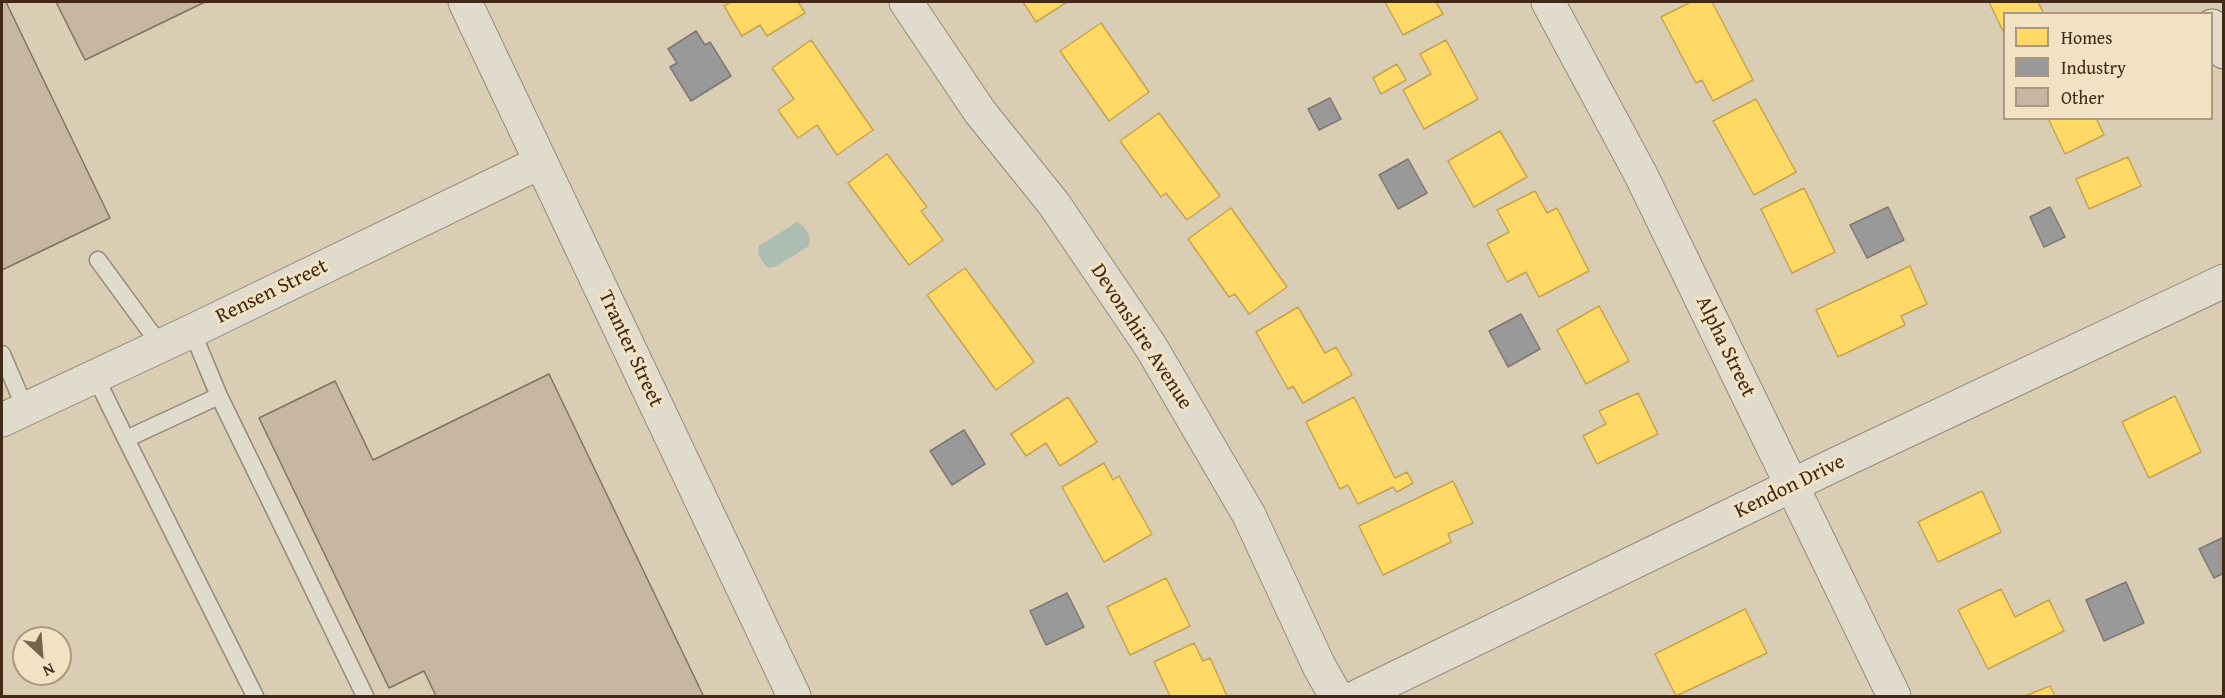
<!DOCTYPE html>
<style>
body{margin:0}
#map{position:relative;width:2225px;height:698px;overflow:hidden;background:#d9cdb3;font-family:"Gentium Book Plus",serif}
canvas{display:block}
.frame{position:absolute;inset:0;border:3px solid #422816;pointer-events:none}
.legend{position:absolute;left:2003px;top:12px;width:210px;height:108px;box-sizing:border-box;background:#f1e2c3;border:2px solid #ab987e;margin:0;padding:8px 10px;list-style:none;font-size:18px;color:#422816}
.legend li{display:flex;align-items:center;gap:12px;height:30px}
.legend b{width:30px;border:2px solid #ab987e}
.north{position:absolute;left:12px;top:626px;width:60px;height:60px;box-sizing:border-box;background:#f1e2c3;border:2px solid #ab987e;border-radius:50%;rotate:154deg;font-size:16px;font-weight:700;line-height:24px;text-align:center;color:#422816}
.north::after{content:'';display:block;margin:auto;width:21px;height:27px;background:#77624d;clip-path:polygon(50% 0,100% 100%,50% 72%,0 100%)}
</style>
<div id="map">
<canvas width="2225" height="698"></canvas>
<div class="frame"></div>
<ul class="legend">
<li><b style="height:16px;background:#ffd966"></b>Homes</li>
<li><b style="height:16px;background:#999"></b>Industry</li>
<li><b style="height:16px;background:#c7b6a1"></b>Other</li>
</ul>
<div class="north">N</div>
</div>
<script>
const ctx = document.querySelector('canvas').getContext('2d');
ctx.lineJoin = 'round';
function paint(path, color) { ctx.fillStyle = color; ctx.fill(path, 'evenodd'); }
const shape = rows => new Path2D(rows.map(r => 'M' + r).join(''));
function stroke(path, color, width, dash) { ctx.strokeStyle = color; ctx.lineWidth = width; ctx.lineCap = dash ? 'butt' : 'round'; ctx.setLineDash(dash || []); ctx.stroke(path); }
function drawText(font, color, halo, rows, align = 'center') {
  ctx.font = font + ' "Gentium Book Plus",serif'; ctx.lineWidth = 6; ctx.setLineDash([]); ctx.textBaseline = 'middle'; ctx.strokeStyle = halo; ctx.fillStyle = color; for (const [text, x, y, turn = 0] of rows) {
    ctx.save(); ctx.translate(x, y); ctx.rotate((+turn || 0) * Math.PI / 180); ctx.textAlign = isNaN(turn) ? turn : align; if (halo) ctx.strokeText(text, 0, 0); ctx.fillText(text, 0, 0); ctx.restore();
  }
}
const water = shape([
 [797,222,804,227,808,233,810,238,809,246,777,266,770,268,765,265,758,254,759,246]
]);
const homes = shape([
 [731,2,798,2,805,13,767,36,760,25,742,36,724,6,731,2],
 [1023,2,1067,2,1036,22,1023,2],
 [1385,2,1436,2,1443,14,1403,35,1385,2],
 [1691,2,1712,2,1753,80,1713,101,1702,80,1696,83,1661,17,1691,2],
 [1989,2,2038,2,2044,14,2004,14,2004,33,1989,2],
 [1101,23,1149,92,1109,121,1060,51,1101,23],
 [811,40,873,130,837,155,817,125,798,138,778,110,794,99,772,68,811,40],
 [1446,40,1478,99,1424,129,1403,90,1431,74,1420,54,1446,40],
 [1397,64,1406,80,1381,94,1373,78,1397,64],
 [1756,99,1796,172,1754,195,1713,121,1756,99],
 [1159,113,1220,196,1187,220,1166,193,1161,197,1120,141,1159,113],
 [2048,118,2096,118,2104,135,2065,154,2048,118],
 [1500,131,1527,177,1474,207,1448,161,1500,131],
 [887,154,927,207,921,211,943,240,909,265,848,183,887,154],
 [2128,157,2141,186,2089,209,2076,179,2128,157],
 [1804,188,1835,252,1792,273,1761,209,1804,188],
 [1535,191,1547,213,1557,208,1589,271,1539,297,1526,272,1507,282,1487,244,1509,232,1497,210,1535,191],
 [1231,208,1287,287,1249,314,1235,294,1229,297,1188,239,1231,208],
 [1910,266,1927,304,1901,316,1905,325,1838,357,1816,310,1910,266],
 [965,268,1034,362,996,390,927,295,965,268],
 [1599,306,1629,361,1586,384,1557,330,1599,306],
 [1298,307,1325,353,1336,347,1352,375,1303,403,1293,386,1288,389,1256,332,1298,307],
 [1638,393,1658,434,1597,464,1583,436,1606,424,1599,411,1638,393],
 [2175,396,2201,452,2149,478,2122,422,2175,396],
 [1068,397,1097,442,1060,466,1046,443,1026,456,1011,434,1068,397],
 [1354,397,1395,478,1407,472,1413,483,1397,492,1393,487,1358,504,1348,485,1340,489,1306,422,1354,397],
 [1104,463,1113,480,1119,476,1152,534,1104,562,1062,487,1104,463],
 [1453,481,1473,523,1448,534,1451,542,1383,575,1359,526,1453,481],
 [1982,491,2001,532,1938,562,1918,522,1982,491],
 [1166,578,1190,626,1130,655,1107,607,1166,578],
 [2001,589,2015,617,2049,600,2064,631,1988,669,1958,610,2001,589],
 [1745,609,1767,653,1676,696,1655,654,1745,609],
 [1194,643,1203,661,1210,658,1227,696,1170,696,1154,662,1194,643],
 [2050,686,2055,696,2025,696,2050,686]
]);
const industry = shape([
 [696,31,705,45,710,42,731,76,691,101,670,67,677,63,668,49,696,31],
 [1330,98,1341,119,1319,130,1308,109,1330,98],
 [1408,159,1427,193,1398,209,1379,175,1408,159],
 [1888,207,1904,240,1867,258,1850,225,1888,207],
 [2050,207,2065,237,2044,247,2030,217,2050,207],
 [1521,314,1540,349,1508,367,1489,331,1521,314],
 [964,430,985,464,952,485,930,451,964,430],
 [2224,537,2224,573,2214,578,2199,549,2224,537],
 [2126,582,2144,623,2104,641,2086,600,2126,582],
 [1067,593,1084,627,1046,645,1030,611,1067,593]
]);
const building = shape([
 [2,2,6,2,110,218,2,270,2,2],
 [56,2,205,2,85,60,56,2],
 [549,374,703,695,700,696,436,696,424,671,389,688,259,418,335,381,373,460,549,374]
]);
const lane = shape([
 [98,260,161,346],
 [2,354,25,408],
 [95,376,126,439,219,396,192,331],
 [219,396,365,696],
 [126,439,255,696]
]);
const street = shape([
 [465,2,794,696],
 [906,2,980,112,1054,204,1151,347,1249,515,1319,666,1336,696],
 [1548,2,1641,175,1894,696],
 [2,420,192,331,541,162],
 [1358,696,1832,466,2224,281]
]);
const secondary = shape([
 [2212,26,2224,52]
]);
const streetNames = [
 ["Rensen Street",272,292,-26],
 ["Devonshire Avenue",1141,337,57],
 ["Alpha Street",1725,347,64],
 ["Tranter Street",630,349,65],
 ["Kendon Drive",1790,487,-26]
];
paint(water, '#aebdb1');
paint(homes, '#ffd966');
stroke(homes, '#c6a44e', 1.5);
paint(industry, '#999');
stroke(industry, '#7f7772', 1.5);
paint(building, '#c7b6a1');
stroke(building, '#7e7464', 1.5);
stroke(lane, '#948a79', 19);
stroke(street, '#948a79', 35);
stroke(secondary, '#7e7464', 35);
stroke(lane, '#e1dbcd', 16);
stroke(street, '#e1dbcd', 33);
stroke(secondary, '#e1dbcd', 33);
drawText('21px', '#422816', '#f1e2c3', streetNames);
</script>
